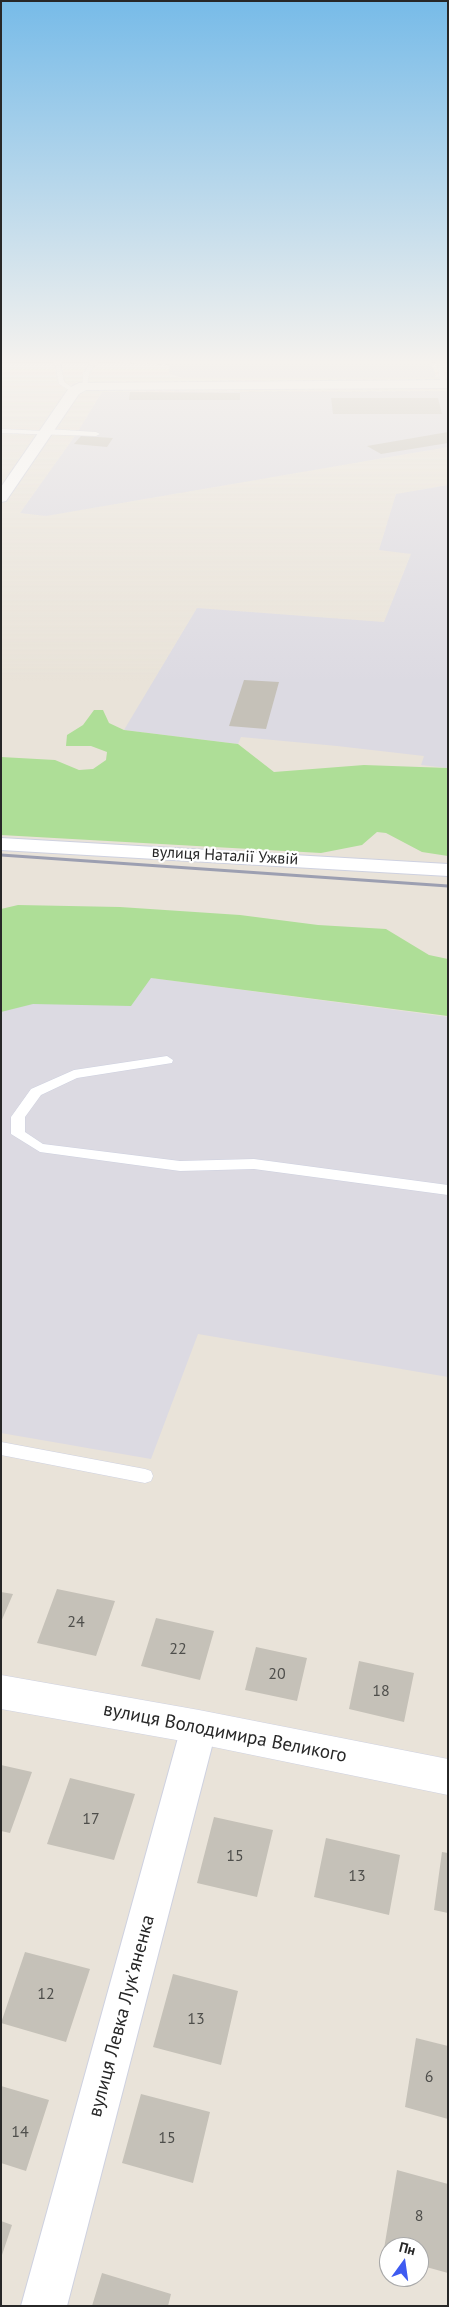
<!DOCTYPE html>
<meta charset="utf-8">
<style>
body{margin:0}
#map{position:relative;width:449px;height:2307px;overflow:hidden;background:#e9e3d9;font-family:"PT Sans",sans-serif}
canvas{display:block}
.frame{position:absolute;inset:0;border:2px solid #272727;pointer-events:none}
.north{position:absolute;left:379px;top:2237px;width:50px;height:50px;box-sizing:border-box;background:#fff;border:1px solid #a9a9a9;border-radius:50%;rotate:14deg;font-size:14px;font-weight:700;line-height:20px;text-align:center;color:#272727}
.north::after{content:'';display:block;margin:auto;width:18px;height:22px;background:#3e5bf1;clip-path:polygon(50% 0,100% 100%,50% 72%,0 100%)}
</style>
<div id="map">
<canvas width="449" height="2307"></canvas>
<div class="frame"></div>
<div class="north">Пн</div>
</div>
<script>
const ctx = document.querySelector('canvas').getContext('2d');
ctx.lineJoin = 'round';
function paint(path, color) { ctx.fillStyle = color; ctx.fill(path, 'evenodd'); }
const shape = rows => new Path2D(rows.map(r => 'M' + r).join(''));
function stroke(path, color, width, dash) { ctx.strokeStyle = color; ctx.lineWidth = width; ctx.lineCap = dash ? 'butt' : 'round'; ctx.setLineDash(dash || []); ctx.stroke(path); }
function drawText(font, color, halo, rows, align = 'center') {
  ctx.font = font + ' "PT Sans",sans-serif'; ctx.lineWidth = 4.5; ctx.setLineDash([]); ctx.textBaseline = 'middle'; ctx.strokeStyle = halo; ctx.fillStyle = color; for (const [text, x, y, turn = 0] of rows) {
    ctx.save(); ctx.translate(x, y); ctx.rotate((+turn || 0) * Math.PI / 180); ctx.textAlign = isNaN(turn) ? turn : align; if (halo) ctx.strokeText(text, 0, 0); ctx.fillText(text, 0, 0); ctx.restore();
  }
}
const industrial = shape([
 [90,360,431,360,436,378,181,378,169,373,169,365],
 [448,391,448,447,46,516,20,513,77,433,102,392],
 [448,485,448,768,421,765,424,756,337,746,241,737,238,744,124,730,197,608,384,622,411,554,379,550,396,494],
 [1,958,448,1017,448,1377,198,1334,151,1459,1,1433]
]);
const green = shape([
 [94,710,103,710,109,723,124,730,238,744,274,772,364,765,448,768,448,856,422,852,386,833,377,832,362,845,321,853,1,835,1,757,55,760,79,770,93,769,106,760,107,752,91,746,66,746,67,735,83,725],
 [18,905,120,907,240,915,318,925,386,929,429,955,448,959,448,1016,151,978,131,1006,33,1004,1,1012,1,909]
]);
const building = shape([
 [107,360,140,360,138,364,105,362],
 [130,392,240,393,240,400,129,400],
 [331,398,438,398,442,414,333,414],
 [448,432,448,443,381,454,367,446],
 [81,436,113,438,107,447,74,444],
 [244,680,279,682,266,729,229,726],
 [57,1589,115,1601,96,1656,37,1643],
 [1,1592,13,1594,1,1622],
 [156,1618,214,1631,200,1680,141,1666],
 [256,1647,307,1658,297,1701,245,1690],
 [359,1661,414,1673,404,1722,349,1709],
 [1,1765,32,1772,10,1833,1,1831],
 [70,1778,135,1794,114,1860,47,1844],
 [214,1817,273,1830,257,1897,197,1883],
 [326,1838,400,1855,389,1915,314,1897],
 [442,1852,448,1853,448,1913,434,1910],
 [25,1952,90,1969,66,2042,1,2023],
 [173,1974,238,1991,221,2065,153,2047],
 [416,2038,448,2046,448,2119,405,2107],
 [1,2086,49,2100,26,2171,1,2163],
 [141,2094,210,2112,193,2183,122,2163],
 [397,2170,448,2184,448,2273,419,2265,419,2247,389,2247,389,2256,383,2255],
 [1,2221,12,2225,2,2255,1,2255],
 [102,2273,171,2294,168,2306,92,2306]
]);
const lane = shape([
 [54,360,60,360,64,382,76,390,76,392,72,392,59,384,54,360],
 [92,360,98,360,89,374,87,386,82,387,83,374,92,360],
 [436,360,442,360,446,385,441,384,436,360],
 [1,429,44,431,47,429,96,432,100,434,96,436,1,433,1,429],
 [167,1056,173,1060,172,1063,77,1078,41,1095,25,1117,25,1132,43,1144,180,1161,254,1159,448,1185,448,1195,254,1169,180,1171,40,1152,11,1134,11,1117,31,1089,74,1070,167,1056],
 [1,1442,145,1469,151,1471,153,1476,151,1481,145,1483,1,1455,1,1442]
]);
const street = shape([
 [448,380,448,388,86,390,79,394,6,501,1,502,1,487,69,388,79,383,448,380],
 [1,838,448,864,448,876,1,850,1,838],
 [199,1711,212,1715,217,1727,67,2306,21,2306,181,1727,186,1715,199,1711]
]);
const secondary = shape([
 [1,1675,199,1710,448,1759,448,1795,199,1744,1,1709,1,1675]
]);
const rail = shape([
 [1,855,448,886]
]);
const streetNames = [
 ["вулиця Наталії Ужвій",225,856,3]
];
const nearNumbernames = [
 ["24",76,1622],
 ["22",178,1649],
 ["20",277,1674],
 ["18",381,1691],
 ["17",91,1819],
 ["15",235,1856],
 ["13",357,1876],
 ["12",46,1994],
 ["13",196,2019],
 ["6",429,2077],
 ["14",20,2132],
 ["15",167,2138],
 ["8",419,2216]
];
const nearStreetnames = [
 ["вулиця Володимира Великого",225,1733,11],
 ["вулиця Левка Лукʼяненка",122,2016,-75]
];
paint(industrial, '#dcdae2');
paint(green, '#aede97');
paint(building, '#c5c1b8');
stroke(lane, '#ced1e0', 1);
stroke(street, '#ced1e0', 2);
stroke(secondary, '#ced1e0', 1);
paint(lane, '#fff');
paint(street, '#fff');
paint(secondary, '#fff');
stroke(rail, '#9c9fb1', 3);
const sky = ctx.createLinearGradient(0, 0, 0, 683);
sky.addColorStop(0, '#77bbe8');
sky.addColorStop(0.53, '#f5f2ee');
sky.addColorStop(1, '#f5f2ee00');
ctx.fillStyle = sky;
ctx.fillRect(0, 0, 449, 683);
drawText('16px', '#272727', '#fff', streetNames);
drawText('16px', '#4e4e4b', null, nearNumbernames);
drawText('19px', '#272727', '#fff', nearStreetnames);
</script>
